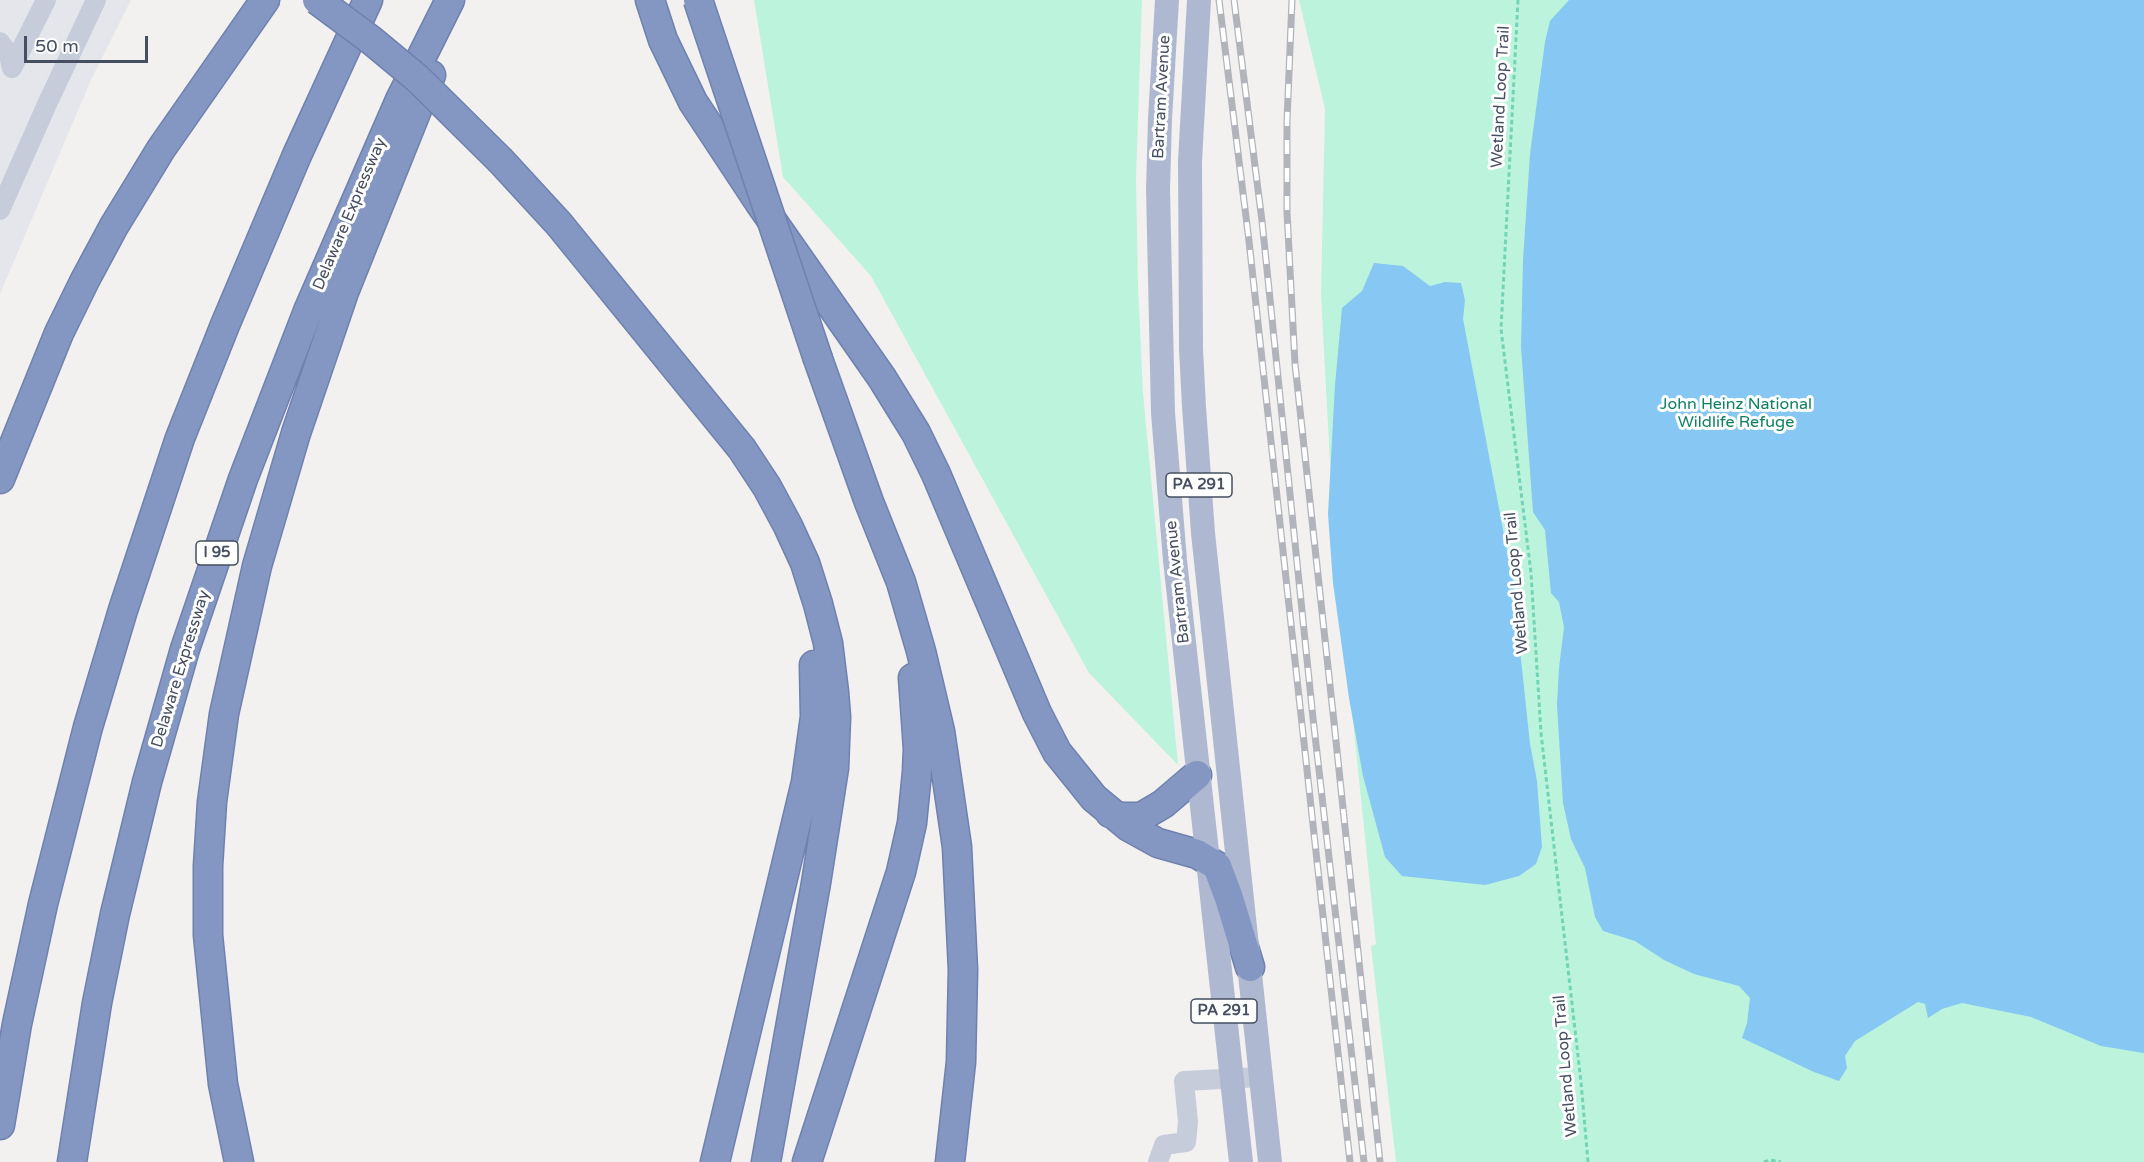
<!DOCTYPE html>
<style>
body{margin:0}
#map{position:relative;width:2144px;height:1162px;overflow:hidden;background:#f3f1f0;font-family:"Varela Round",sans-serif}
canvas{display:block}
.scale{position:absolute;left:24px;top:36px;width:124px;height:27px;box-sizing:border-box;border:3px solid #464f60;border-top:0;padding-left:8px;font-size:18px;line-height:21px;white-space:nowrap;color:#464f60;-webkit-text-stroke:4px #fff;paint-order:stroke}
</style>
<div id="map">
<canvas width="2144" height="1162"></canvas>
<div class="scale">50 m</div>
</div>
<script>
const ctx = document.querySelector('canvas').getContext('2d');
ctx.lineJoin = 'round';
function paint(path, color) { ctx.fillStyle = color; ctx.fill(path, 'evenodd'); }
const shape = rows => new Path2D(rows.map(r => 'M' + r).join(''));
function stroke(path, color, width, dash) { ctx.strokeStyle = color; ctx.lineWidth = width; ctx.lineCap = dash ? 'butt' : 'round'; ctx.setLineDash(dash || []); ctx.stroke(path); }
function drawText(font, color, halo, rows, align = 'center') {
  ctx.font = font + ' "Varela Round",sans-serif'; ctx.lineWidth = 6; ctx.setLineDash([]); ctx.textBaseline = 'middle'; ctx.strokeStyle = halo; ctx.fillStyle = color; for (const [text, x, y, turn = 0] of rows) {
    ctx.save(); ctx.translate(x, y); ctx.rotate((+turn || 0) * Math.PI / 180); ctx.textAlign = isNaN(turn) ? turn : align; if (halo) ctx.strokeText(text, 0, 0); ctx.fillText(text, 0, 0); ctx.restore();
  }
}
const airport = shape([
 [0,0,131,0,91,80,0,294]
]);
const green = shape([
 [754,0,1142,0,1136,179,1138,286,1143,393,1178,765,1089,673,871,276,783,177],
 [1299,0,2144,0,2144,1162,1396,1162,1371,946,1376,944,1334,537,1321,295,1325,109]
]);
const water = shape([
 [1569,0,2144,0,2144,1053,2101,1046,2031,1017,1962,1003,1942,1009,1928,1018,1925,1004,1918,1002,1855,1041,1845,1056,1847,1068,1839,1081,1814,1072,1742,1038,1747,1023,1750,998,1739,986,1694,974,1664,960,1635,941,1603,931,1595,917,1585,868,1571,839,1563,803,1557,705,1559,668,1564,627,1559,602,1551,593,1545,530,1533,512,1521,347,1523,260,1530,154,1545,42,1550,21],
 [1374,263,1403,266,1430,286,1445,282,1461,283,1465,300,1463,319,1517,603,1520,650,1530,744,1537,781,1542,847,1536,864,1519,876,1485,885,1402,876,1385,857,1363,776,1349,698,1333,583,1328,514,1335,385,1342,308,1362,291]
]);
const path = shape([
 [1518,0,1501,329,1531,573,1541,733,1581,1082,1588,1162],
 [1764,1162,1770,1160,1781,1162]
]);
const minor = shape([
 [0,42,9,55,12,68],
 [12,68,46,0],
 [0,210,48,102,96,0],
 [1158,1162,1164,1145,1186,1142,1188,1122,1184,1081,1261,1077]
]);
const major = shape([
 [1167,0,1160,119,1158,189,1163,413,1175,560,1241,1162],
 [1199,0,1190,161,1191,349,1194,407,1203,533,1270,1162]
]);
const highway = shape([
 [650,0,663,40,693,102,759,202,882,378,916,433,936,474,1037,713,1057,752,1094,798,1129,827,1158,843,1197,854,1217,866,1229,898,1250,967],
 [501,161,559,224,742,449,767,487,788,526,805,563,818,604,828,643,834,692,836,717,834,768,816,883,766,1162],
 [818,359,869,502,901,582,921,651,940,731,957,847,963,970,961,1062,950,1162],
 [0,479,59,333,85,280,114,226,161,149,265,0],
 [1110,813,1121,817,1141,817,1163,804,1197,775],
 [0,1125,17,1024,43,904,88,727,123,610,180,438,225,325,297,155,368,0],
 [72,1162,97,1003,115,914,147,782,185,649,243,479,308,311,400,100,450,0],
 [239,1162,223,1084,208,935,208,866,212,802,224,714,257,566,296,433,344,292,431,75],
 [715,1162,806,782,815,717,814,665],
 [807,1162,901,872,912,823,917,772,918,749,913,678]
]);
const rail = shape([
 [1219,0,1249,241,1350,1162],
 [1234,0,1262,221,1313,718,1364,1162],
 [1292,0,1287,121,1287,212,1295,364,1334,722,1380,1162]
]);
const highwayBridge = shape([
 [317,0,371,40,418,79,501,161],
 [698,0,818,359]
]);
const shields = [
 [1199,485,66],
 [217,553,42],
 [1224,1011,66]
];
const shieldNames = [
 ["PA 291",1199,485],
 ["I 95",217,553],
 ["PA 291",1224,1011]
];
const streetNames = [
 ["Bartram Avenue",1162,97,-87],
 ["Wetland Loop Trail",1501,97,-87],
 ["Delaware Expressway",350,214,-67],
 ["Bartram Avenue",1178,582,-96],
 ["Wetland Loop Trail",1517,583,-95],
 ["Delaware Expressway",181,669,-73],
 ["Wetland Loop Trail",1566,1066,-95]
];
const parkNames = [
 ["John Heinz National",1736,405],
 ["Wildlife Refuge",1736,423]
];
paint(airport, '#e5e6eb');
paint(green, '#bcf3dc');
paint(water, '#86c7f3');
stroke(highway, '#6f81af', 31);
stroke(path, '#71d4b6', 3, [4.5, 3]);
stroke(minor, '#c6ccd9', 20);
stroke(major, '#aeb9d1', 24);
stroke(highway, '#8497c3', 28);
stroke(rail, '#b2b4bb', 7);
stroke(rail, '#fff', 4.5, [14]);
stroke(highwayBridge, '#6f81af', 31, []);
stroke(highwayBridge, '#8497c3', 28);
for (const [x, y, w] of shields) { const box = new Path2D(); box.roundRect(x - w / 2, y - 12, w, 24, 4.5); ctx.fillStyle = '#fff'; ctx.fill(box); stroke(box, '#464f60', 1.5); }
drawText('bold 15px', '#464f60', null, shieldNames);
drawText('16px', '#464f60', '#fff', streetNames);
drawText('16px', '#10825f', '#fff', parkNames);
</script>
